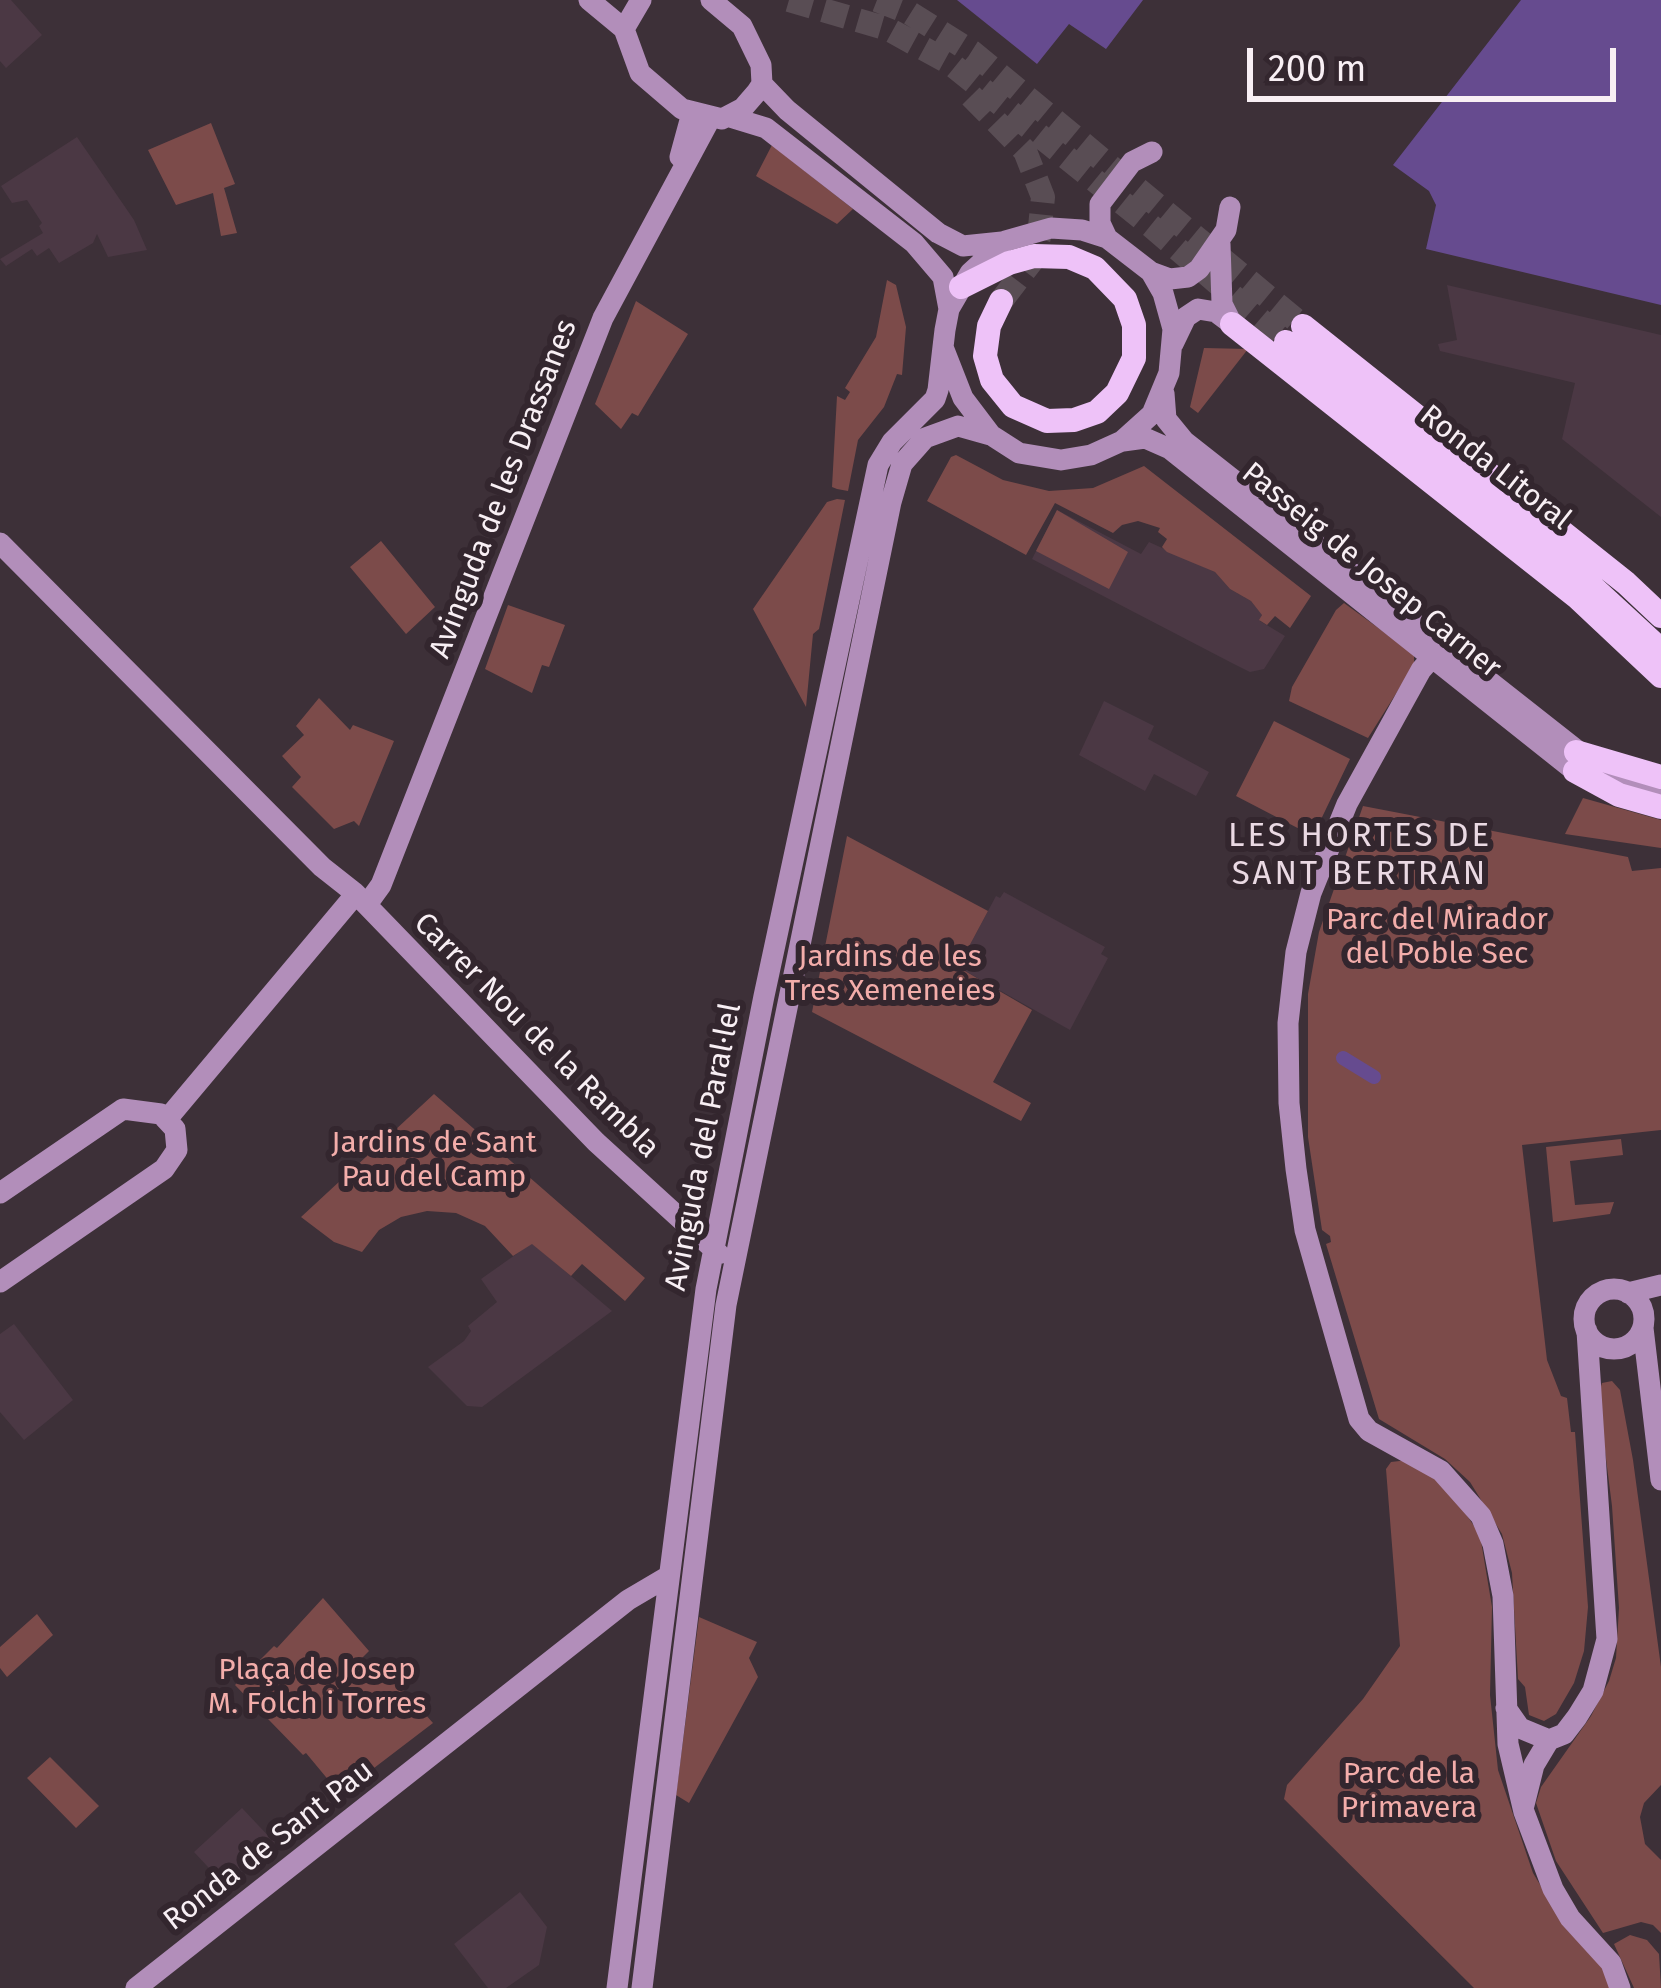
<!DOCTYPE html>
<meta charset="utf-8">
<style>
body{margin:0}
#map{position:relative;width:1661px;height:1988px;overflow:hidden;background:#3d3038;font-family:"Fira Sans",sans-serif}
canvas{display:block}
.scale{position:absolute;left:1247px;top:48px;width:369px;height:54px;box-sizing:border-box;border:6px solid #f8eff4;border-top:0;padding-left:15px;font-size:36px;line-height:42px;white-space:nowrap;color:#f8eff4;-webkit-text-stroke:9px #33262e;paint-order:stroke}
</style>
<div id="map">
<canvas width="1661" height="1988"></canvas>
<div class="scale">200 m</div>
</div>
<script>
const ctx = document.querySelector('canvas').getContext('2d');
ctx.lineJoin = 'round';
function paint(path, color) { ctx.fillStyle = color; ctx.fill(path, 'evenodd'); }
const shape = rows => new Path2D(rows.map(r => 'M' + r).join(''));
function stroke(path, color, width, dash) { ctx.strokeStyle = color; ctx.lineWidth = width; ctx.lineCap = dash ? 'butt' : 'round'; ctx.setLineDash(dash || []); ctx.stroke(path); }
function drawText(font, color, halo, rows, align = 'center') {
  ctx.font = font + ' "Fira Sans",sans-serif'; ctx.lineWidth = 12; ctx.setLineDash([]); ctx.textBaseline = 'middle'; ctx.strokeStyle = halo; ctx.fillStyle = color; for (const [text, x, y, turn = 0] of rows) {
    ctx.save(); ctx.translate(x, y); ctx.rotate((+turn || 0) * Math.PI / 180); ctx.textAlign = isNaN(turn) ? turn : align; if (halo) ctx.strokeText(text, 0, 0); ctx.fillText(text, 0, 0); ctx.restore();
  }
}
const built = shape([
 [0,0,11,0,42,35,6,68,0,61],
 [77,137,134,220,147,250,108,257,97,234,93,243,59,263,49,248,37,256,32,249,6,266,0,259,43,233,39,226,42,223,27,200,12,203,1,186],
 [1447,285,1661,335,1661,517,1562,439,1575,383,1440,351,1438,344,1457,340],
 [1057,510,1141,554,1149,542,1215,572,1230,589,1251,601,1262,614,1260,621,1285,636,1264,669,1250,672,1230,662,1032,559],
 [1104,701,1154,726,1148,739,1209,772,1196,796,1154,774,1145,791,1079,755],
 [1004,892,1105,947,1101,954,1108,958,1070,1030,958,967,996,896,1000,898],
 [532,1243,612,1311,482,1407,467,1406,428,1367,464,1341,471,1331,468,1326,497,1302,481,1279],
 [14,1324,73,1400,24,1440,0,1412,0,1334],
 [242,1808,274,1842,222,1882,194,1852],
 [520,1892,547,1927,539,1965,506,1988,488,1988,454,1944]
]);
const green = shape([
 [211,123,235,184,224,188,237,233,221,236,213,193,176,205,148,150],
 [772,145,853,209,837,224,756,176],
 [887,280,896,285,906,327,902,375,897,374,884,407,858,440,848,491,837,489,832,487,837,396,845,400,850,392,845,388,876,337],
 [636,301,688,334,638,416,632,413,621,429,595,404],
 [1204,348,1248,349,1198,413,1190,407],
 [956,455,1003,480,1049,491,1093,488,1144,466,1311,596,1290,628,1275,616,1267,625,1259,620,1262,615,1251,601,1230,589,1215,572,1167,552,1162,547,1167,539,1158,532,1160,528,1138,521,1122,525,1113,533,1055,503,1026,555,927,501,951,457],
 [837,499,845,500,819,629,813,634,806,707,753,609,827,502],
 [1057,510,1128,552,1109,589,1036,551],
 [381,541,435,607,406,634,350,567],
 [1344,603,1414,654,1414,665,1368,738,1289,701,1292,687,1336,610],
 [508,605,565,625,549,667,542,665,532,693,485,669],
 [319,698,350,730,353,725,394,741,359,826,354,821,334,829,292,787,301,777,282,756,304,735,296,726],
 [1274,721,1350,759,1313,836,1236,796],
 [1583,798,1661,820,1661,848,1565,834],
 [1363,806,1628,857,1632,871,1661,868,1661,1130,1522,1145,1547,1360,1561,1396,1567,1398,1571,1432,1575,1432,1588,1607,1584,1651,1574,1683,1556,1714,1544,1721,1529,1715,1525,1687,1518,1679,1512,1573,1502,1534,1470,1482,1445,1459,1379,1419,1326,1244,1331,1242,1330,1236,1322,1230,1308,1137,1308,994,1319,932],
 [847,836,988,911,958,967,1032,1010,993,1082,1031,1103,1021,1121,812,1012],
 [434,1094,645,1278,625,1301,582,1264,571,1276,532,1244,513,1256,485,1226,456,1213,427,1211,401,1217,379,1230,362,1252,334,1242,301,1217],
 [1621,1139,1623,1155,1570,1161,1575,1205,1614,1202,1610,1214,1553,1222,1546,1147],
 [1612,1381,1620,1390,1633,1460,1661,1667,1661,1785,1644,1803,1640,1817,1645,1844,1661,1860,1661,1933,1653,1925,1641,1922,1603,1933,1556,1861,1536,1803,1541,1787,1591,1716,1609,1681,1616,1658,1619,1608,1612,1506,1598,1396,1602,1383],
 [1408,1460,1450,1490,1480,1535,1492,1607,1490,1695,1498,1770,1533,1873,1568,1931,1596,1955,1612,1988,1474,1988,1284,1799,1287,1785,1363,1699,1400,1646,1386,1469,1391,1462],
 [323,1598,369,1651,362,1658,375,1674,379,1673,388,1683,394,1679,433,1723,340,1794,306,1753,303,1755,235,1685,274,1646,277,1648],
 [37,1614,53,1635,7,1677,0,1668,0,1647],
 [699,1617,757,1642,749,1658,758,1677,689,1803,676,1795],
 [50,1757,99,1806,76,1828,27,1778],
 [1630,1935,1647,1940,1659,1954,1661,1988,1634,1988,1614,1944]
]);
const water = shape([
 [957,0,1143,0,1106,49,1069,24,1037,64],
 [1521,0,1661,0,1661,305,1426,249,1436,205,1429,191,1393,165]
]);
const canal = shape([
 [1343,1058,1374,1077]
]);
const highwayTunnel = shape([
 [789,0,888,29,950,63,1151,226,1286,342],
 [877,0,910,13,972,52,1303,326],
 [971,96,1025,151,1043,197,1039,237,1031,262,1001,301]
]);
const secondary = shape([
 [589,0,624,29],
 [641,0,624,29,640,73,682,109,722,119,743,108,756,93,762,84,761,65,742,26,711,0],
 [762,84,787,110,938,233,963,246,1002,242],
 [730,117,766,128,914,243,943,277,949,309],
 [680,157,692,113],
 [1107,238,1100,223,1100,204,1132,162,1152,152],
 [1220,244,1222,304,1232,324],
 [1151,272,1170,279,1188,277,1199,269,1226,230,1230,207],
 [1173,344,1186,317,1198,309,1216,312,1232,324],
 [1164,393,1166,419,1184,441,1588,759],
 [1123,441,1145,438,1170,449,1575,771,1661,792],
 [0,543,322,867,355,893],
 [1442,646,1421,670,1347,804,1311,893,1296,952,1288,1023,1289,1103,1296,1169,1305,1230,1359,1419,1369,1431,1441,1471,1481,1516,1493,1544,1503,1596,1508,1744,1524,1812,1553,1889,1570,1918,1611,1963,1620,1988],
 [355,893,596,1142,719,1254],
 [368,903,381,885,603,318,710,119],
 [168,1118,355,895],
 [0,1193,123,1109,161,1114,175,1129,177,1150,164,1169,0,1282],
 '1584 1319a30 30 0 1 1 60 0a30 30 0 1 1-60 0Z',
 [1628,1293,1661,1285],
 [1643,1328,1661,1480],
 [1506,1708,1520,1728,1549,1740],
 [1524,1805,1534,1765,1549,1740,1564,1734,1577,1717,1593,1691,1607,1639,1587,1331],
 [136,1988,628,1600,667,1577],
 [617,1988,706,1289,764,996,878,465,892,442,935,399,938,390,943,347,945,330,949,309,970,273,1005,241,1051,228,1082,230,1107,238,1151,272,1163,293,1173,329,1169,373,1152,414,1122,441,1091,455,1061,460,1019,453,991,435,963,398,943,347],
 [642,1988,726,1305,891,502,902,464,925,438,958,426,990,435]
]);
const highway = shape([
 [961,287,1009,263,1034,256,1069,257,1095,268,1125,299,1134,325,1134,358,1117,393,1097,412,1074,420,1047,421,1013,406,992,380,985,356,989,326,1001,301],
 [1232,324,1577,597,1661,676],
 [1303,326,1626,583,1661,616],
 [1286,342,1560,557,1661,650],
 [1576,752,1661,777],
 [1575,771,1619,795,1661,807]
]);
const streetNames = [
 ["Ronda Litoral",1495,468,38],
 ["Avinguda de les Drassanes",504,489,-69],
 ["Passeig de Josep Carner",1371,571,39],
 ["Carrer Nou de la Rambla",536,1036,45],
 ["Avinguda del Paral·lel",704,1147,-79],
 ["Ronda de Sant Pau",269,1846,-38]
];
const parkNames = [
 ["Parc del Mirador",1437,921],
 ["del Poble Sec",1437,955],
 ["Jardins de les",890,958],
 ["Tres Xemeneies",890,992],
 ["Jardins de Sant",434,1144],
 ["Pau del Camp",434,1178],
 ["Plaça de Josep",317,1671],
 ["M. Folch i Torres",317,1705],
 ["Parc de la",1409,1775],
 ["Primavera",1409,1809]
];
const neighbourhoodNames = [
 ["LES HORTES DE",1360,837],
 ["SANT BERTRAN",1360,875]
];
paint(built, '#4b3844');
paint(green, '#7c4b4a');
paint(water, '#664b8f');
stroke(canal, '#664b8f', 14);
stroke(highwayTunnel, '#594d54', 24, [24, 12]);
stroke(secondary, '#b28eba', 21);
stroke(highway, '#eec2f8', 24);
drawText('30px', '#f8eff4', '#33262e', streetNames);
drawText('30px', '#f3adaa', '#33262e', parkNames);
ctx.letterSpacing = '3px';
drawText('33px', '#ead9e3', '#33262e', neighbourhoodNames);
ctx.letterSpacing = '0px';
</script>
